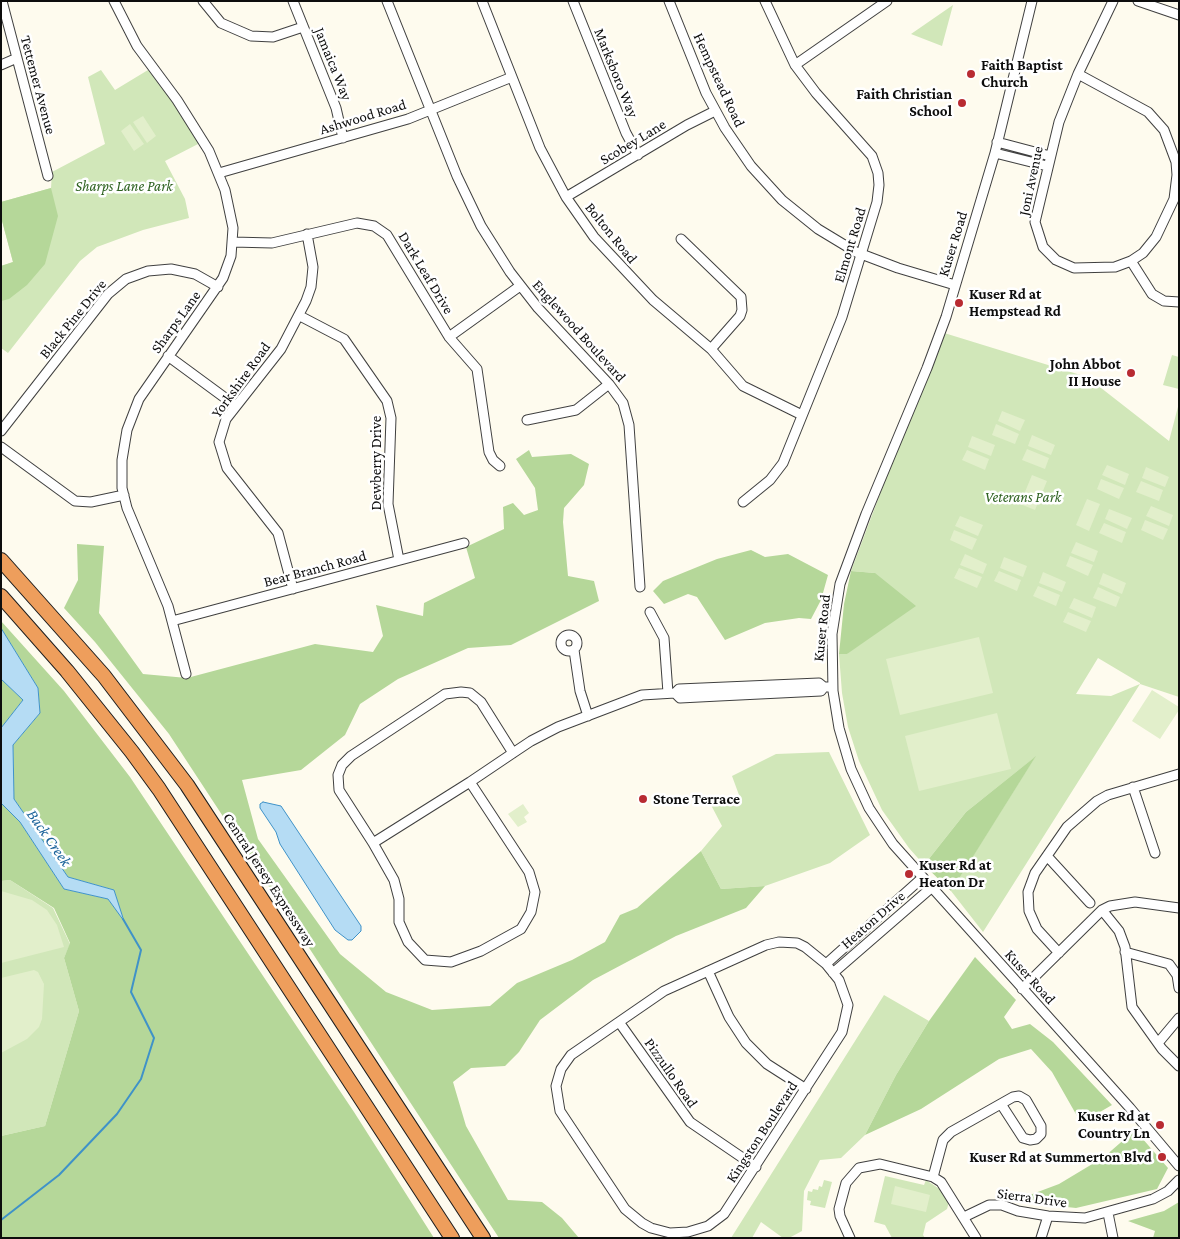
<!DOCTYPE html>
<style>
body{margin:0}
#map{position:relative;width:1180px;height:1239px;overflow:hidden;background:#fefbee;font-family:"Crimson Pro",serif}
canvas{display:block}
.frame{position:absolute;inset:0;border:2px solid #0d0d0d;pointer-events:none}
</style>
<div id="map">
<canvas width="1180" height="1239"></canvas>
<div class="frame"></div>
</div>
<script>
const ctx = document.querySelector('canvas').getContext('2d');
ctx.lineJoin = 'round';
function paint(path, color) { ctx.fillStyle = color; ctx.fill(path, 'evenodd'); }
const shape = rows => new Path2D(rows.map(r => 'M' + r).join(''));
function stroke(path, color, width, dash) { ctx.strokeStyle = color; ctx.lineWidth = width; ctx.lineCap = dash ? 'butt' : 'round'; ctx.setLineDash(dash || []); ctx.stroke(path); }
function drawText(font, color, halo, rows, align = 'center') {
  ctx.font = font + ' "Crimson Pro",serif'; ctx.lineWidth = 5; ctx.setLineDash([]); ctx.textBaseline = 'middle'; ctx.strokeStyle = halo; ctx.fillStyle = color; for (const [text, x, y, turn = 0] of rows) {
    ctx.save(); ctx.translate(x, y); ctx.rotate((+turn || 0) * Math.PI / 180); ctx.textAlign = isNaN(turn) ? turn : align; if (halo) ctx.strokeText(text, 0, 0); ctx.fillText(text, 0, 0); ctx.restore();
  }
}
const green = shape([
 [953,5,942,46,911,34],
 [101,70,115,90,148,70,178,107,200,143,165,161,185,199,189,218,143,230,97,247,80,261,8,353,1,348,1,266,13,262,1,217,1,202,51,188,52,172,105,144,88,77],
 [941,332,1087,377,1169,441,1179,403,1179,697,1140,684,983,932,951,891,1035,757,966,812,924,865,909,848,882,810,859,761,848,727,842,693,839,654,847,654,875,573,851,571],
 [1098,658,1140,683,1140,684,1111,696,1076,694],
 [1172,355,1179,357,1179,389,1163,385],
 [829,752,870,835,830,863,765,886,721,889,701,851,722,826,711,805,739,795,732,776,776,754],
 [10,880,53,908,70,944,64,958,79,1011,45,1126,1,1136,1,881],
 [884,995,929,1021,896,1075,865,1135,841,1158,820,1160,804,1191,802,1231,789,1238,783,1238,761,1222,752,1238,731,1238],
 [885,1176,924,1185,926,1180,941,1190,949,1202,947,1209,926,1223,923,1235,925,1238,892,1238,885,1225,874,1222],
 [824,1180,832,1182,825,1208,810,1205,811,1201,807,1200,808,1191,812,1192,813,1189,818,1190,819,1186,822,1187]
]);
const forest = shape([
 [51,188,58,216,45,264,27,285,9,299,1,301,1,266,13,262,1,217,1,202],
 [529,450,532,457,571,454,589,464,584,485,564,508,563,522,568,576,594,581,599,601,511,645,468,648,398,679,360,704,345,735,301,770,242,780,258,839,340,954,386,992,432,1010,490,1006,517,983,572,960,605,942,620,915,637,908,701,851,721,889,765,886,746,908,676,936,593,980,540,1020,519,1052,505,1066,471,1068,453,1082,466,1126,508,1200,542,1202,562,1218,579,1238,499,1238,169,734,95,642,64,608,78,580,77,544,104,546,99,613,143,674,187,678,315,644,373,652,383,636,376,605,423,616,424,603,475,578,466,547,504,529,503,507,513,503,524,515,538,510,535,488,516,459],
 [751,550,765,557,788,554,828,575,821,600,811,619,799,618,765,623,725,640,697,597,688,594,664,604,653,591,663,581,717,559],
 [851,571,875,573,916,606,847,654,839,654,844,604],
 [1,621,64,691,130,777,354,1112,434,1238,1,1238,1,1136,45,1126,79,1011,64,958,70,943,54,908,10,880,1,881,1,803,20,822,64,889,108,899,123,919,114,890,68,877,14,799,13,745,40,713,38,688,1,628],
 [1,679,23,700,1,728],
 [1036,756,969,863,951,891,924,865,966,812],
 [975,957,1016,1000,1004,1017,1012,1029,1030,1024,1053,1042,1112,1105,1081,1123,1052,1072,1031,1049,999,1059,921,1109,865,1135,896,1075,929,1021],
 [1135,1130,1168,1168,1157,1189,1076,1208,1030,1203,1027,1196,1059,1184,1104,1157],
 [1179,1202,1179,1238,1153,1238,1155,1231,1128,1221,1164,1211]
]);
const pitch = shape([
 [143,116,156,136,147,143,133,122],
 [130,124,144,144,134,151,121,131],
 [1002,411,1025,420,1020,431,998,421],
 [996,424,1019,434,1015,444,992,435],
 [1032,435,1055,445,1051,455,1028,446],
 [972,436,995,445,991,456,968,447],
 [1027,449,1049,458,1045,469,1022,460],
 [967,450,989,459,985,470,962,460],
 [1107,465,1129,474,1125,485,1102,475],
 [1146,467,1169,477,1165,487,1142,478],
 [1032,475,1047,481,1035,510,1020,504],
 [1101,479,1124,488,1119,499,1097,489],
 [1141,481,1163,490,1159,501,1136,492],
 [1087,499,1100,504,1089,531,1076,525],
 [1151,506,1173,515,1169,526,1146,516],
 [1109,509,1132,518,1127,529,1105,519],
 [960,516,983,525,978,536,955,526],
 [1145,520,1168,529,1163,540,1141,530],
 [1104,523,1126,532,1122,543,1099,533],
 [954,530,977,539,972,550,950,540],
 [1076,542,1098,551,1094,562,1071,553],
 [965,554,987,564,983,574,960,565],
 [1070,556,1093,565,1088,576,1066,566],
 [1004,557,1027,566,1023,577,1000,568],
 [959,568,982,577,977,588,954,578],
 [999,571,1021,580,1017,591,994,581],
 [1043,572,1066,582,1062,592,1039,583],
 [1103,573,1126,583,1122,594,1099,584],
 [1038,586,1060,595,1056,606,1033,596],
 [1098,587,1120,597,1116,607,1093,598],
 [1074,598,1096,607,1092,618,1069,608],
 [1068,612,1091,621,1086,632,1063,622],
 [979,637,993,693,900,715,886,659],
 [1152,690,1179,707,1179,710,1160,739,1132,721],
 [997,713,1011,769,919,791,905,736],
 [523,804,529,813,524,817,527,822,518,827,508,814],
 [1,891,32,900,47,910,57,925,64,947,1,963],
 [34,970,38,972,44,984,42,1019,39,1027,27,1039,1,1053,1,978],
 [895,1186,930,1195,926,1212,891,1204]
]);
const water = shape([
 [1,628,38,688,40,713,13,745,14,799,68,877,114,890,124,921,108,899,64,889,20,822,1,803,1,728,23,700,1,679,1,628],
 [263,802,281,806,361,926,361,931,352,940,348,940,335,930,280,844,276,832,260,808,260,804,263,802]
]);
const stream = shape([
 [1,1220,59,1175,117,1114,141,1079,154,1038,131,992,141,950,123,919]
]);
const minor = shape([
 [2,1,48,176],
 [114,1,137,46,177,100,209,151,225,190,233,228,231,256,223,278,139,399,127,430,122,460,122,488,127,508,168,606,186,674],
 [203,1,221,23,251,36,273,37,303,27],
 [293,1,336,108,343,138],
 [387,1,457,176,481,226,510,272,538,308,609,384,623,403,629,425,640,587],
 [482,1,540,148,566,197,594,237,653,300,711,349,743,386,802,415],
 [573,1,626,133,638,155],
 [669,1,706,93,725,128,751,166,782,200,818,229,856,252,898,268,955,285],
 [1032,1,995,153,946,317,927,368,866,514,840,584,832,634,833,691,839,728,851,769,869,808,893,844,1130,1108,1179,1166],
 [1138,1,1179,15],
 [1,65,17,58],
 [795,65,887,1],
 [1078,74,1148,112,1164,130,1176,162,1177,175,1174,199,1156,237,1143,253,1131,261,1115,267,1074,268,1056,260,1043,247,1035,222,1059,122,1078,74,1113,1],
 [997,142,1050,156],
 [995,153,1047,166],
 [219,173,408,119,512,77],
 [566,197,687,125,715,111],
 [681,239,741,297,742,310,740,316,711,349],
 [233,242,272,243,357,223,374,226,387,235,449,337,477,369,489,452,493,460,500,466],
 [1131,261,1152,294,1164,301,1179,302],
 [300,316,344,339,387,401,391,418,388,504,399,560],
 [449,337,520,286],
 [168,356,236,406],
 [527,420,576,410,609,384],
 [1,431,108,294,126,279,148,271,171,269,195,274,218,287],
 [1,447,75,501,91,502,124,495],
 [743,502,770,480,783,463,842,317,877,202,879,185,878,173,872,156,816,93,795,65,765,1],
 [293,589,278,533,227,468,219,442,226,419,281,349,306,301,311,287,313,267,307,234],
 [650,612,664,638,668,693],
 [172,621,464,543],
 '561 643a8 8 0 1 1 16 0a8 8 0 1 1-16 0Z',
 [574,650,580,691,588,716],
 [675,693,679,689,819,683,824,687,830,687],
 [513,753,481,702,470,693,461,692,445,694,351,756,342,765,338,775,339,790,373,843,470,782,513,753,531,741,558,727,642,695,675,693,680,698,719,696,821,691,824,687],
 [1133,787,1155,853],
 [373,843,394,880,399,899,399,922,408,942,425,960,451,962,481,951,521,929,531,912,535,892,529,872,470,782],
 [1047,856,1090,903],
 [1102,910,1119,931,1125,947,1132,1007,1162,1049,1179,1066],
 [779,942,797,943,805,947,826,964,839,980,848,1005,842,1032,724,1214,708,1226,688,1232,670,1233,651,1228,642,1223,625,1209,560,1111,556,1086,561,1069,571,1055,664,991,766,945,779,942],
 [1125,952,1169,964,1177,975,1179,988],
 [1059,953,1037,929,1029,911,1028,892,1035,873,1067,827,1097,801,1108,795,1179,774],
 [826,964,922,878],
 [708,971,729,1017,746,1043,767,1064,806,1089],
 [833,973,931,888],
 [1022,989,1102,910,1110,906,1135,902,1179,908],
 [619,1022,690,1122,756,1167],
 [1158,1043,1179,1018],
 [933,1177,943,1140,951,1132,1013,1097,1019,1096,1026,1100,1041,1126,1041,1134,1036,1139,1030,1140,1023,1138,1001,1104],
 [1108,1213,1113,1238],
 [964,1217,989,1205,1002,1205,1018,1211,1048,1216,1085,1218,1153,1199,1168,1191,1179,1180],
 [850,1238,840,1216,839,1209,846,1183,859,1168,880,1164,933,1177,941,1182,976,1238],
 [1041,1238,1048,1216]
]);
const highway = shape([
 [1,560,104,676,187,785,483,1238],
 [1,596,67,671,132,752,159,789,452,1238]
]);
const markers = [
 [971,74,5,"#b82b32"],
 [962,103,5,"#b82b32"],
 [959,303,5,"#b82b32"],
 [1131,373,5,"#b82b32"],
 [643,799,5,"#b82b32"],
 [909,874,5,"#b82b32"],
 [1160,1125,5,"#b82b32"],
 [1162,1157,5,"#b82b32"]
];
const streetNames = [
 ["Jamaica Way",333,64,68],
 ["Marksboro Way",616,73,68],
 ["Hempstead Road",719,80,65],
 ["Tettemer Avenue",38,85,75],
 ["Ashwood Road",363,117,-17],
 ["Scobey Lane",633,142,-31],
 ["Joni Avenue",1031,181,-78],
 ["Bolton Road",611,233,51],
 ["Kuser Road",953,244,-73],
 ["Elmont Road",850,245,-73],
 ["Dark Leaf Drive",426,273,59],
 ["Black Pine Drive",73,319,-51],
 ["Sharps Lane",176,322,-54],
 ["Englewood Boulevard",579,331,48],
 ["Yorkshire Road",241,380,-54],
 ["Dewberry Drive",376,463,-90],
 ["Bear Branch Road",315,569,-15],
 ["Kuser Road",822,628,-84],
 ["Central Jersey Expressway",269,880,57],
 ["Heaton Drive",873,920,-41],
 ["Kuser Road",1030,977,48],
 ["Pizzullo Road",671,1073,55],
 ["Kingston Boulevard",762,1132,-57],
 ["Sierra Drive",1032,1198,8]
];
const poiNames = [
 ["Faith Baptist",981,65],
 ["Church",981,82],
 ["Faith Christian",952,94,"right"],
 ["School",952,111,"right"],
 ["Kuser Rd at",969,294],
 ["Hempstead Rd",969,311],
 ["John Abbot",1121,364,"right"],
 ["II House",1121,381,"right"],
 ["Stone Terrace",653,799],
 ["Kuser Rd at",919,865],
 ["Heaton Dr",919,882],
 ["Kuser Rd at",1150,1116,"right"],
 ["Country Ln",1150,1133,"right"],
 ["Kuser Rd at Summerton Blvd",1152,1157,"right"]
];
const parkNames = [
 ["Sharps Lane Park",124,186],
 ["Veterans Park",1023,497]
];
const waterNames = [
 ["Back Creek",49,838,55]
];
paint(green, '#d1e7b9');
paint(forest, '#b5d799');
paint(pitch, '#e2efcb');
paint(water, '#b5dcf4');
stroke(water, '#3f92c8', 1);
stroke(stream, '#3f92c8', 2);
stroke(minor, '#404040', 11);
stroke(highway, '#1e1e1e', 16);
stroke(minor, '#fff', 9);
stroke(highway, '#ee9e5c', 14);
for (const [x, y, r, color] of markers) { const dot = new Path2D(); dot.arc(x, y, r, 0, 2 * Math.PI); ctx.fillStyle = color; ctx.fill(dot); stroke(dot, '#fff', 2); }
drawText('15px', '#0d0d0d', '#fff', streetNames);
drawText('bold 15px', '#0d0d0d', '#fff', poiNames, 'left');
drawText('italic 15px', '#2e6220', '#fff', parkNames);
drawText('italic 16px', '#1b639a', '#fff', waterNames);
</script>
